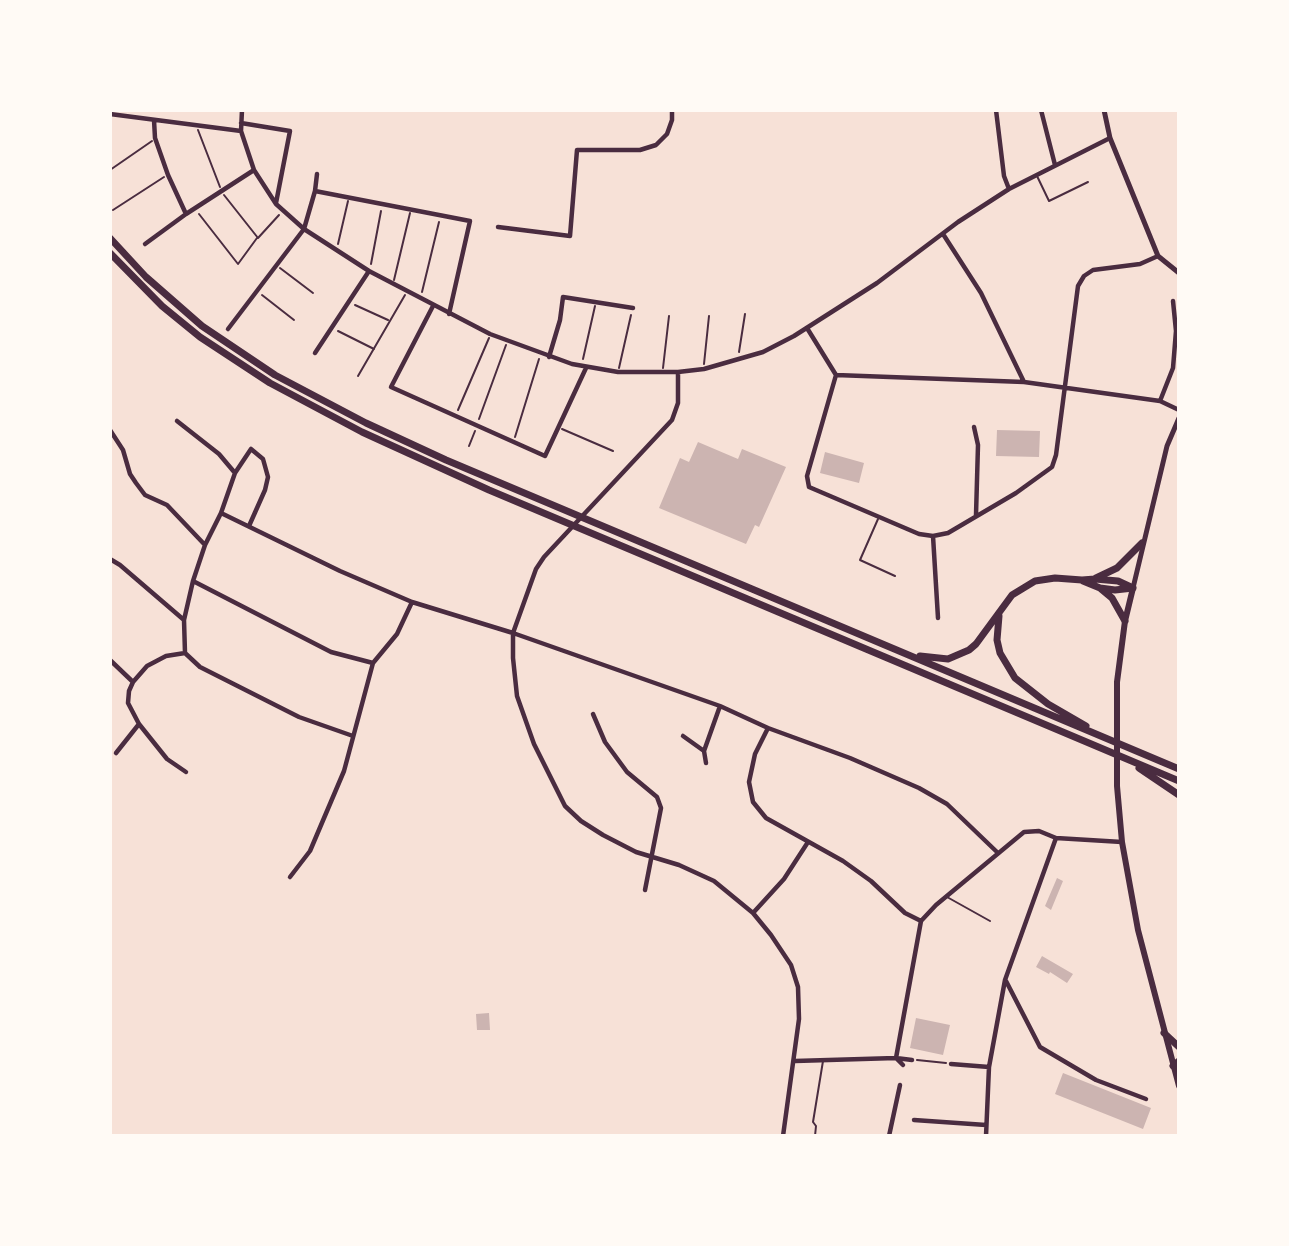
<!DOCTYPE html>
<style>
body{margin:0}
#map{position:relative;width:1289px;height:1246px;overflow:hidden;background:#f7e1d7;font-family:Commissioner,sans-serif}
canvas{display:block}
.frame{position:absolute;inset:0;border:112px solid #fffaf5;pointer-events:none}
</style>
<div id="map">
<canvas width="1289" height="1246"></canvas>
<div class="frame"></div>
</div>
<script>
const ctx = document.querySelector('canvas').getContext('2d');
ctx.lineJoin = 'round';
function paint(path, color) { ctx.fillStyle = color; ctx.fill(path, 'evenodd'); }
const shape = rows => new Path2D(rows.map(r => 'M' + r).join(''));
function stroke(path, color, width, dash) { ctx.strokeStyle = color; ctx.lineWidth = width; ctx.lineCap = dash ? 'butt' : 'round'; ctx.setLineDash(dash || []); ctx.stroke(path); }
const building = shape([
 [997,430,1040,431,1039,457,996,456],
 [698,442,738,459,742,449,786,467,759,527,755,525,746,544,659,508,680,458,689,462],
 [825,452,864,463,859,483,820,473],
 [1057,878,1063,881,1051,910,1045,906],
 [1042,956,1073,974,1067,983,1050,972,1049,974,1036,967],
 [489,1013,490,1030,477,1030,476,1014],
 [916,1018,950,1025,943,1055,910,1048],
 [1063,1073,1151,1108,1143,1129,1055,1094]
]);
const path = shape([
 [198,130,220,187],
 [110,170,152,141],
 [224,195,258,238,279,215],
 [113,210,164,177],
 [199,214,238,264,257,238],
 [338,244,348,201],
 [371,264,381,211],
 [280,268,313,293],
 [394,280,410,213],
 [422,292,439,222],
 [262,295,294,320],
 [355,305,388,320],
 [338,331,374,349],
 [739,352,745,314],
 [583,359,595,306],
 [704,364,709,316],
 [619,368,631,315],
 [663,368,669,316],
 [358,376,405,295],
 [458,410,489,338],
 [479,419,506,345],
 [562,429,613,451],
 [515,437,539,359],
 [469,446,475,431],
 [917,1060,946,1063]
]);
const service = shape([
 [1037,176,1049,201,1088,182],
 [878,519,860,560,895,576],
 [947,897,990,921],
 [815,1136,816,1126,813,1122,823,1061]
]);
const minor = shape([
 [242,110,241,131,254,170,276,204,304,229,369,271,490,334,572,364,618,372,678,372,704,369,763,352,794,336,877,283,958,222,1009,189,1110,138],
 [996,110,1004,176,1009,189],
 [1041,110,1055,165],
 [110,114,241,131],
 [154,120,155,138,168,175,186,214,254,170],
 [241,123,290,131,276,203],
 [315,191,317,174],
 [498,227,570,236,577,150,640,150,656,145,667,134,672,120,672,110],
 [943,234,981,293,1024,382],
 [145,244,186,214],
 [433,306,391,387,545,456,586,368],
 [807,328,836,375],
 [228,329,304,229,315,191,470,221,449,314],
 [315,353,369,271],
 [549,357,560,320,563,297,633,308],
 [678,372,678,403,672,420,544,557,536,569,513,633,513,658,517,696,534,744,565,806,581,821,603,835,636,852,679,865,714,881,753,913,771,935,791,965,798,987,799,1019,783,1136],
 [836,375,807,476,809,487,919,534,933,536,948,533,1016,493,1052,467,1056,455,1078,286,1084,276,1093,270,1140,264,1158,256],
 [836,375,1024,382,1160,401,1179,410],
 [1160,401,1173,368,1176,331,1173,301],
 [177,421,219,454,235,473],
 [974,427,978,445,976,515],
 [110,430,123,450,130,474,136,483,145,495,167,505,205,545],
 [221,513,340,571,412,602,513,633,720,706,768,728,850,758,919,788,947,804,998,853],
 [249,526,265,490,268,477,263,459,251,449,235,473,221,513,205,545,193,581,184,620,185,653,200,667,299,717,353,736],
 [933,536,938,618],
 [110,559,120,565,184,620],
 [193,581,331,652,373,663],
 [185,653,166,656,147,666,133,682,129,691,128,703,139,724,167,759,186,772],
 [110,660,133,682],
 [593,714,605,742,627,772,657,797,661,808,645,890],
 [768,728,755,754,749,782,753,802,766,818,843,861,871,881,905,913,921,921],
 [683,736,704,751],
 [116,753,139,724],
 [706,763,704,751,720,706],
 [290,877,310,851,344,771,373,663,397,634,412,602],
 [753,913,784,879,808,842],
 [1006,981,1040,1047,1096,1080,1146,1099],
 [795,1061,896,1058,912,1060],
 [951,1064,989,1067],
 [903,1065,896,1058,921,921,936,905,1024,832,1039,831,1056,838,1122,842],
 [914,1120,986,1125],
 [889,1136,900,1085],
 [986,1136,989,1067,1005,980,1056,838]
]);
const tertiary = shape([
 [1104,110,1110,138,1158,256,1179,273],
 [1133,588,1167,446,1179,418]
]);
const secondary = shape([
 [1133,588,1125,621,1117,682,1117,786,1122,842,1138,930,1179,1086]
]);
const trunk = shape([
 [110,238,146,277,202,326,275,375,366,423,446,460,1179,769],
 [110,253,162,306,200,337,270,383,362,432,489,490,1179,781],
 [1096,578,1117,568,1142,543],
 [1083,581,1100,588,1115,590,1133,588],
 [1100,588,1112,598,1125,621],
 [999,616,997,640,1000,653,1015,678,1048,704,1086,726],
 [920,656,948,659,969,650,976,644,1012,595,1035,581,1055,578,1082,580,1095,579,1118,581,1133,588],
 [1139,768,1179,795],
 [1164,1033,1179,1047],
 [1173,1066,1179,1061]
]);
paint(building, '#ccb4b1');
stroke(path, '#4a2c40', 2);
stroke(service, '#4a2c40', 2);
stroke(minor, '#4a2c40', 4.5);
stroke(tertiary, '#4a2c40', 5);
stroke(secondary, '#4a2c40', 6);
stroke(trunk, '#4a2c40', 7);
</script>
